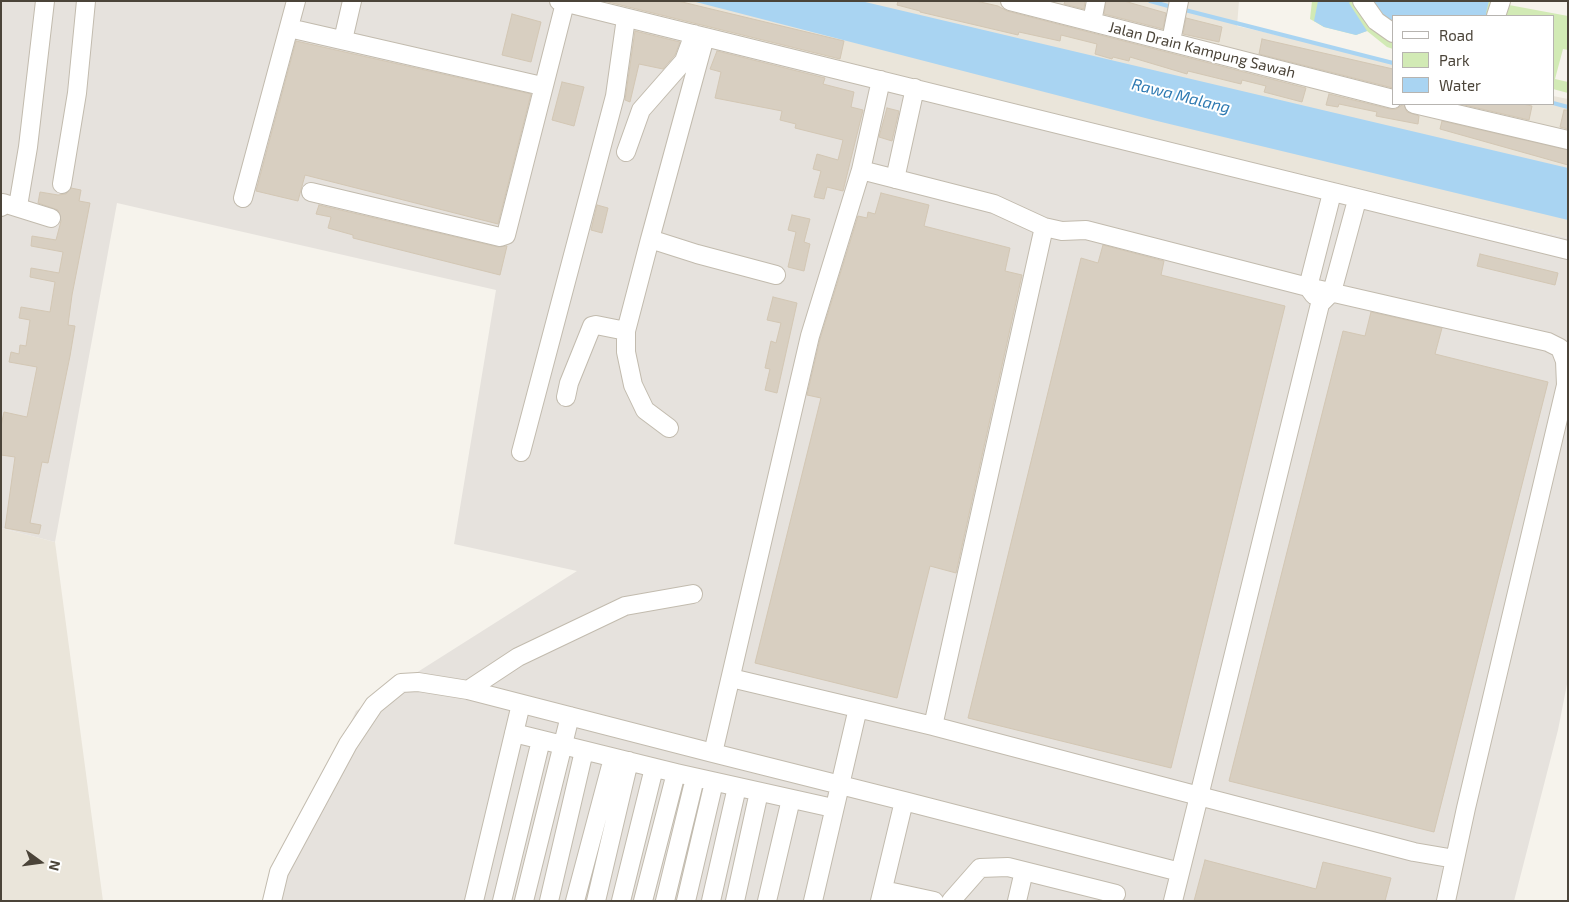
<!DOCTYPE html>
<html>
<head>
<meta charset="utf-8">
<style>
  body { margin:0 }
  #map { position:relative; width:1569px; height:902px; overflow:hidden; background:#f6f3ec; font-family:"Exo 2",sans-serif }
  canvas { display:block }
  .frame { position:absolute; inset:0; border:2px solid #4b4439; pointer-events:none }
  .legend { position:absolute; left:1392px; top:15px; width:162px; height:90px; box-sizing:border-box; background:#fff; border:1px solid #b7b4b0; margin:0; padding:6px 9px; list-style:none; font-size:15px; color:#4b4439 }
  .legend li { display:flex; align-items:center; gap:10px; height:25px }
  .legend b { width:25px; border:1px solid #b7b4b0 }
  .north { position:absolute; left:15px; top:837px; width:50px; height:50px; -webkit-text-stroke:4px #fff; paint-order:stroke; rotate:104deg; font-size:14px; font-weight:700; line-height:20px; text-align:center; color:#4b4439 }
  .north::after { content:''; display:block; margin:auto; width:18px; height:22px; background:#4b4439; clip-path:polygon(50% 0,100% 100%,50% 72%,0 100%) }
</style>
</head>
<body>
<div id="map">
<canvas width="1569" height="902"></canvas>
<div class="frame"></div>
<ul class="legend">
<li><b style="height:6px;background:#fff"></b>Road</li>
<li><b style="height:14px;background:#d2eab5"></b>Park</li>
<li><b style="height:14px;background:#a9d4f2"></b>Water</li>
</ul>
<div class="north">N</div>
</div>
<script>
const c = document.querySelector('canvas').getContext('2d');
c.lineJoin = 'round';
function fillPath(path, color) { c.fillStyle = color; c.fill(path, 'evenodd'); }
const poly = rows => new Path2D(rows.map(r => 'M' + r).join(''));
function strokePath(path, color, width, dash) { c.strokeStyle = color; c.lineWidth = width; c.lineCap = dash ? 'butt' : 'round'; c.setLineDash(dash || []); c.stroke(path); }
function label(font, color, halo, rows, align = 'center') {
  c.font = font + ' "Exo 2",sans-serif'; c.lineWidth = 4; c.setLineDash([]); c.textBaseline = 'middle'; c.strokeStyle = halo; c.fillStyle = color; for (const [text, x, y, turn = 0] of rows) {
    c.save(); c.translate(x, y); c.rotate((+turn || 0) * Math.PI / 180); c.textAlign = isNaN(turn) ? turn : align; if (halo) c.strokeText(text, 0, 0); c.fillText(text, 0, 0); c.restore();
  }
}
fillPath(poly([
  [575,1,1239,1,1237,26,1393,61,1393,104,1553,104,1553,96,1568,99,1568,238],
  [1,528,55,542,103,901,1,901]
]), '#eae5da');
fillPath(poly([
  [1,1,575,1,1568,238,1568,679,1558,730,1514,901,268,901,356,711,577,571,454,544,496,290,117,203,55,542,1,528]
]), '#e6e2dd');
fillPath(poly([
  [1312,1,1509,1,1509,5,1568,16,1568,50,1563,49,1555,79,1568,82,1568,93,1553,89,1553,16,1393,16,1393,49,1387,47,1367,31,1356,35,1324,27,1310,19]
]), '#d2eab5');
fillPath(poly([
  [692,1,861,1,1568,168,1568,220,1153,120],
  [1318,1,1351,1,1349,3,1367,31,1356,35,1324,27,1314,21],
  [1368,1,1489,1,1486,13,1489,16,1393,16,1393,24]
]), '#a9d4f2');
strokePath(poly([
  [1150,1,1172,7],
  [1181,9,1393,63],
  [1553,103,1568,107]
]), '#a9d4f2', 4);
const building = poly([
  [604,1,678,1,844,41,840,59,604,1],
  [898,1,976,1,998,6,1007,11,1306,88,1302,102,1264,92,1266,86,1242,80,1241,84,1188,71,1187,74,1130,57,1129,61,1113,57,1112,59,1095,54,1097,44,1061,35,1060,41,1019,32,1018,35,920,12,920,11,897,5,898,1],
  [1065,1,1085,1,1084,9,1064,4,1065,1],
  [1106,1,1124,1,1166,13,1163,29,1104,14,1106,1],
  [512,14,541,22,531,62,502,55,512,14],
  [1186,18,1222,27,1219,42,1183,34,1186,18],
  [635,31,680,42,675,55,663,69,639,64,630,102,625,100,635,31],
  [1262,39,1393,69,1393,88,1259,54,1262,39],
  [296,41,531,94,498,224,305,175,298,201,256,191,296,41],
  [717,51,825,78,823,84,854,92,851,107,863,110,843,191,827,187,824,199,814,197,821,171,813,169,817,154,838,160,843,140,795,128,796,124,780,120,782,111,715,98,721,72,710,69,717,51],
  [562,82,584,87,574,126,552,120,562,82],
  [1329,94,1390,109,1396,109,1404,104,1407,112,1419,116,1418,124,1376,116,1377,112,1339,104,1338,107,1326,105,1329,94],
  [1460,104,1523,104,1532,106,1529,120,1460,104],
  [887,108,899,111,892,141,879,137,887,108],
  [1564,110,1568,110,1568,129,1560,127,1564,110],
  [1442,121,1568,150,1568,165,1440,129,1442,121],
  [71,188,81,190,79,201,90,203,72,295,68,325,75,326,70,356,48,463,42,462,30,523,41,525,39,534,5,528,15,457,1,455,1,426,4,412,27,417,37,367,9,362,11,352,19,354,20,345,26,346,30,320,19,318,21,307,50,312,55,282,30,277,31,268,59,273,63,252,31,246,32,236,56,240,61,221,58,210,38,203,40,192,58,195,66,194,71,188],
  [881,193,929,205,924,226,1010,248,1005,271,1022,275,956,573,930,566,897,698,755,663,821,398,807,395,820,339,858,216,867,218,868,212,875,214,881,193],
  [319,205,498,247,507,246,500,275,353,238,353,235,328,228,331,217,316,214,319,205],
  [597,205,608,208,602,233,591,230,597,205],
  [792,215,810,219,804,242,810,244,804,271,788,267,796,232,788,230,792,215],
  [1103,245,1164,261,1161,275,1285,306,1171,768,968,718,1081,258,1098,263,1103,245],
  [1480,254,1558,273,1555,285,1477,266,1480,254],
  [773,297,797,303,777,393,765,390,770,369,765,368,771,341,776,343,781,323,767,320,773,297],
  [1371,312,1442,328,1435,354,1548,382,1434,832,1229,781,1343,331,1365,336,1371,312],
  [1205,860,1316,889,1323,862,1391,878,1385,901,1194,901,1205,860]
]);
fillPath(building, '#d8cfc1');
strokePath(building, '#d3c7b4', 1);
const minor = poly([
  [559,1,1568,250],
  [1010,1,1393,99],
  [1362,1,1376,21,1393,33],
  [1496,16,1501,1],
  [1092,22,1096,1],
  [289,28,542,86],
  [705,37,650,239,697,254,776,275],
  [343,40,352,1],
  [1171,41,1179,1],
  [881,80,861,170,810,336,713,753,904,801],
  [1414,104,1568,140],
  [626,152,641,110,684,61,694,34],
  [861,170,994,204,1044,227,1062,231,1086,230,1308,287,1548,342,1560,348,1565,361,1566,385,1466,808,1446,901],
  [895,179,915,88],
  [62,184,77,93,86,1],
  [311,192,500,237,506,235,565,3],
  [243,198,296,1],
  [1357,200,1332,292,1320,304,1199,796,1414,852,1455,859],
  [18,206,28,147,45,1],
  [1,207,3,203,51,218],
  [1044,227,933,726,1199,796,1173,901],
  [650,239,626,331,626,352,633,385,645,410,669,428],
  [1314,295,1308,287,1332,193],
  [566,397,569,383,592,326,596,325,626,331],
  [521,452,615,96,626,18],
  [693,594,625,606,518,657,468,690,713,753],
  [731,678,933,726],
  [514,733,676,773,833,808],
  [883,890,934,901],
  [272,901,279,872,348,744,374,705,401,683,418,682,468,690],
  [474,901,521,704],
  [502,901,541,740],
  [524,901,570,716],
  [549,901,584,751],
  [575,901,613,758],
  [596,901,629,761],
  [621,901,654,768],
  [643,901,676,773],
  [665,901,695,778],
  [686,901,714,782],
  [711,901,737,787],
  [735,901,759,792],
  [767,901,791,799],
  [813,901,858,708],
  [880,901,904,801,1180,872],
  [951,901,980,868,1008,867,1116,894],
  [1017,901,1024,871]
]);
strokePath(minor, '#c2bbae', 20);
strokePath(minor, '#fff', 18);
label('15px', '#4b4439', '#fff', [
  ["Jalan Drain Kampung Sawah",1202,50,14]
]);
label('italic 16px', '#2e7ab2', '#fff', [
  ["Rawa Malang",1181,96,14]
]);
</script>
</body>
</html>
